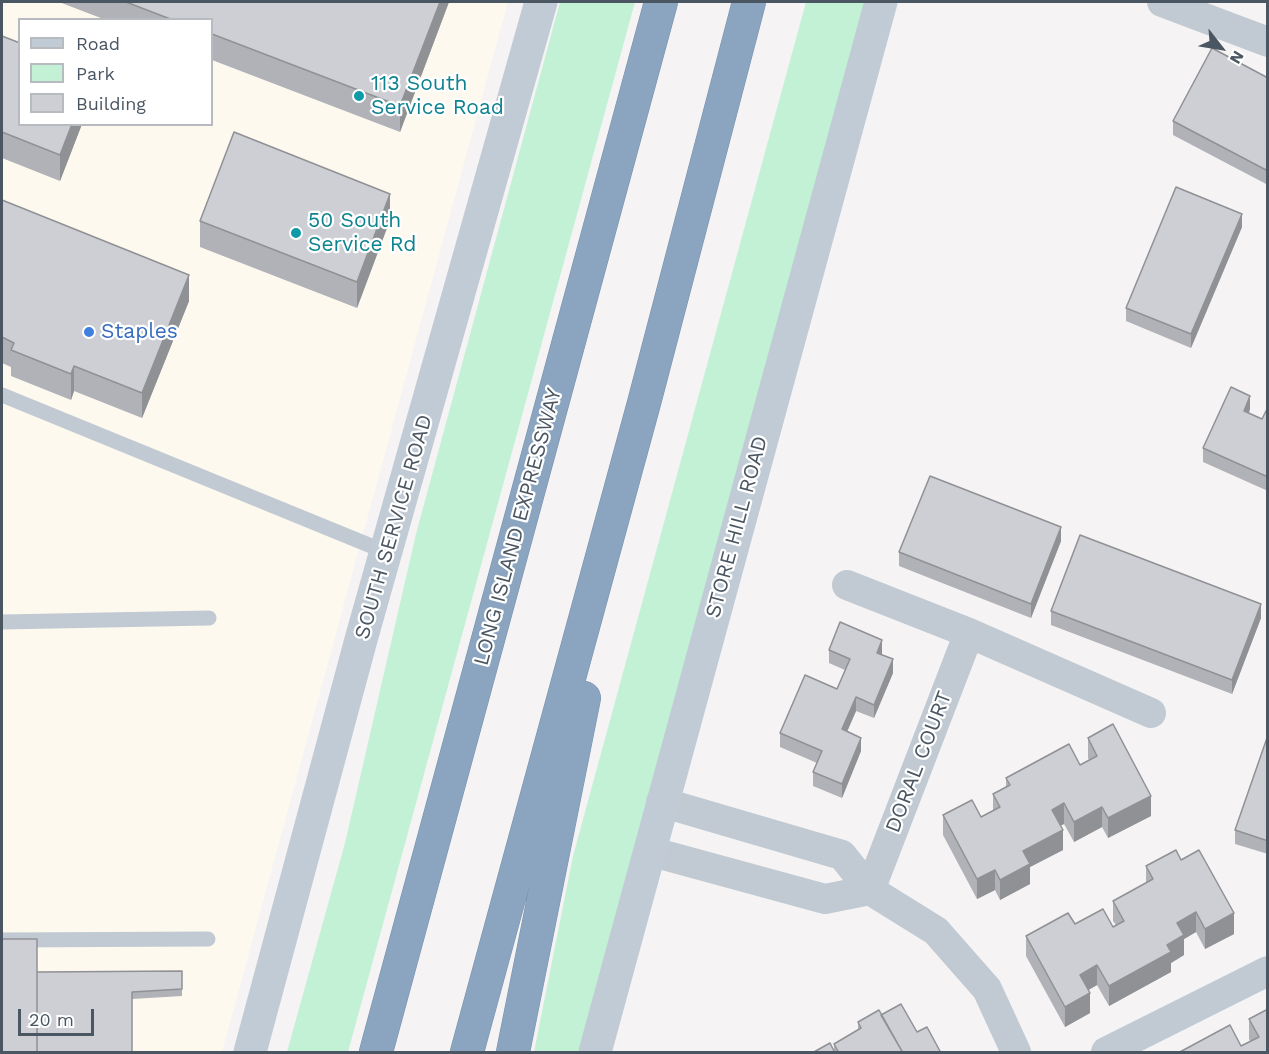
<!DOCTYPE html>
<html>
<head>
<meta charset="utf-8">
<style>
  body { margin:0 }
  #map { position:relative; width:1269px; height:1054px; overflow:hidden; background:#f5f3f3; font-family:"Work Sans",sans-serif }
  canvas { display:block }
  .frame { position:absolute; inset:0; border:3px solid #4a5661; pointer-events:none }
  .legend { position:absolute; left:18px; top:18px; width:195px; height:108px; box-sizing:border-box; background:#fff; border:2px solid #b7bbc0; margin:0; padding:8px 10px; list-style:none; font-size:18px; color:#4a5661 }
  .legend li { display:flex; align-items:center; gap:12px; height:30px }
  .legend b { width:30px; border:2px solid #b7bbc0 }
  .north { position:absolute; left:1191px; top:18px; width:60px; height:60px; -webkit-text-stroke:4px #fff; paint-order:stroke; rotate:121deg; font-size:16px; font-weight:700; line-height:24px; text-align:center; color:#4a5661 }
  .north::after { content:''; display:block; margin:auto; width:21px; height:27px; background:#4a5661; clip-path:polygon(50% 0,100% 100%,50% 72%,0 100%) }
  .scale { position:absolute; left:18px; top:1009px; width:76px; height:27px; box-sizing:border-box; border:3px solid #4a5661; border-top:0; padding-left:8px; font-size:18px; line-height:21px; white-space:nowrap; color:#4a5661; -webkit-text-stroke:4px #fff; paint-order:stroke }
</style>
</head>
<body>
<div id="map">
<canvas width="1269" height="1054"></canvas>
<div class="frame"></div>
<ul class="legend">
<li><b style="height:8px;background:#c1cbd6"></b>Road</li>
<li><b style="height:16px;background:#c3f1d5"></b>Park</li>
<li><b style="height:16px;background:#cdcfd5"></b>Building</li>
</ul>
<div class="north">N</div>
<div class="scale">20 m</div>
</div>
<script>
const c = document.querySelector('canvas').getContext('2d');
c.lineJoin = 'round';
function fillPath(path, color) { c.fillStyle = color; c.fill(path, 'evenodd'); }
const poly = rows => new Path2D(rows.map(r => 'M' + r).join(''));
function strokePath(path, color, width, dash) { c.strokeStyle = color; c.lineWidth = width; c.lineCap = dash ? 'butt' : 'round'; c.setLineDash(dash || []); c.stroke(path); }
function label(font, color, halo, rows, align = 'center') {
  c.font = font + ' "Work Sans",sans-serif'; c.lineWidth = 4.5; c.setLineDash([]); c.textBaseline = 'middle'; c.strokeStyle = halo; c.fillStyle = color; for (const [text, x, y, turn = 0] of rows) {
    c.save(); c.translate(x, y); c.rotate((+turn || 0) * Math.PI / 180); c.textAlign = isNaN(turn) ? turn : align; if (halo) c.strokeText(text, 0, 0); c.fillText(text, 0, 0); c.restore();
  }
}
fillPath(poly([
  [2,2,508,2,222,1052,2,1052],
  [20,20,212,20,212,124,20,124]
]), '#fdf9ef');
fillPath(poly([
  [560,2,635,2,348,1052,287,1052,345,843,416,534],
  [806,2,867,2,582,1052,534,1052,573,856]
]), '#c3f1d5');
const motorway = poly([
  [376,1052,661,2],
  [467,1052,644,403,749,2],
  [513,1052,584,698]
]);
strokePath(motorway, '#7690ad', 34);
strokePath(poly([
  [2,395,386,552],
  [2,622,209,618],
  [2,940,208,939]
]), '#c1cad2', 15);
strokePath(poly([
  [1162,2,1268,42],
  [847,585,969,633,1151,713],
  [661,802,842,855,870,890,936,931,987,989,1016,1052],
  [649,851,825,899,870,890],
  [870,890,969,633],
  [1106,1052,1268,971]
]), '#c1cad2', 30);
strokePath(poly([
  [250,1052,362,636,541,2],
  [595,1052,881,2]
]), '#c1cbd6', 33);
strokePath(motorway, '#8ba5c1', 33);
fillPath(poly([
  [59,2,449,2,400,132,212,60,212,20,106,20],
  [2,36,20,124,82,124,60,181,2,158],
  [1268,78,1268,185,1173,135,1173,121],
  [2,200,189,301,142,418,74,391,71,400,11,376,11,367,2,363],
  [390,220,357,308,200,247,200,221],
  [1242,227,1191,348,1126,321,1126,308],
  [1268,407,1268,491,1203,462,1203,448,1250,409,1249,413,1262,419],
  [1061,541,1031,618,899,566,899,552],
  [1051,611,1261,618,1232,694,1051,625],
  [829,650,882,654,881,655,893,673,874,718,856,711,847,732,861,751,842,798,813,786,813,772,817,763,780,747,780,733,837,689,845,670,829,663],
  [1268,735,1268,854,1235,844,1235,830],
  [1088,738,1151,816,1108,838,1102,827,1074,842,1064,824,1061,825,1063,850,1030,867,1030,884,1000,900,995,890,977,899,943,835,943,815,981,817,993,811,993,794,1006,787,1006,778,1080,765,1089,760,1088,758],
  [1181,860,1234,934,1205,949,1196,932,1184,939,1184,955,1171,963,1171,972,1109,1006,1097,985,1088,990,1090,1013,1065,1027,1026,956,1026,936,1075,924,1113,927,1116,925,1113,921,1113,901,1146,883,1146,866],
  [182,971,182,996,132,999,2,1053,37,972],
  [881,1015,917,1032,941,1053,812,1053,834,1050,834,1044,858,1030,858,1022],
  [1249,1019,1268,1053,1241,1046,1250,1041,1249,1039]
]), '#b0b2b7');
fillPath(poly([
  [440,2,449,2,400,132,400,106],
  [72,124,82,124,60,181,60,155],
  [390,194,390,220,357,308,357,282],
  [1242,214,1242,227,1191,348,1191,334],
  [189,275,189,301,142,418,142,393],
  [74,366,74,391,71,400,71,374],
  [1250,396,1250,409,1244,425,1244,411],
  [1061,527,1061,541,1031,618,1031,604],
  [1261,604,1261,618,1232,694,1232,680],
  [882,640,882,654,877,666,877,653],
  [893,659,893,673,874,718,874,705],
  [856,697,856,711,842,743,842,729],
  [861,738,861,751,842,798,842,784],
  [1151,796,1151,816,1108,838,1108,818],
  [1064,803,1064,824,1052,830,1052,810],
  [1102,807,1102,827,1074,842,1074,822],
  [1063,830,1063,850,1030,867,1030,884,1000,900,1000,880,1023,851],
  [995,870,995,890,977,899,977,879],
  [1196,912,1196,932,1184,939,1184,955,1171,963,1171,972,1109,1006,1109,986,1167,945,1177,923],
  [1234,913,1234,934,1205,949,1205,929],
  [1097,965,1097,985,1080,995,1080,975],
  [1090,993,1090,1013,1065,1027,1065,1007]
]), '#909195');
const building = poly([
  [126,2,440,2,400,106,212,34,212,20,173,20,126,2],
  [2,36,20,43,20,124,72,124,60,155,2,132,2,36],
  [1212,48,1268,78,1268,171,1173,121,1212,48],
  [234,132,390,194,357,282,200,221,234,132],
  [1176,187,1242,214,1191,334,1126,308,1176,187],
  [2,200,189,275,142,393,74,366,71,374,11,350,14,343,2,337,2,200],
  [1231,387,1250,396,1244,411,1262,419,1268,407,1268,477,1203,448,1231,387],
  [930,476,1061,527,1031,604,899,552,930,476],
  [1080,535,1261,604,1232,680,1051,611,1080,535],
  [840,622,882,640,877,653,893,659,874,705,856,697,842,729,861,738,842,784,813,772,822,751,780,733,805,675,837,689,850,659,829,650,840,622],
  [1113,724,1151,796,1108,818,1102,807,1074,822,1064,803,1052,810,1063,830,1023,851,1030,864,1000,880,995,870,977,879,943,815,972,800,981,817,1000,807,993,794,1010,785,1006,778,1069,744,1080,765,1097,756,1088,738,1113,724],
  [1268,735,1268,841,1235,830,1268,735],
  [1176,850,1181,860,1199,850,1234,913,1205,929,1196,912,1177,923,1184,935,1167,945,1171,952,1109,986,1097,965,1080,975,1090,993,1065,1007,1026,936,1068,913,1075,924,1103,909,1113,927,1124,921,1113,901,1153,879,1146,866,1176,850],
  [2,939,37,939,37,1053,2,1053,2,939],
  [182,971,182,989,132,992,132,1053,37,1053,37,972,182,971],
  [901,1004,917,1032,927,1027,941,1053,903,1053,881,1015,901,1004],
  [1268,1009,1268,1053,1178,1053,1230,1025,1241,1046,1259,1037,1249,1019,1268,1009],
  [879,1010,903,1053,839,1053,834,1044,861,1028,858,1022,879,1010],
  [830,1043,835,1053,812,1053,830,1043]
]);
fillPath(building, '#cdcfd5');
strokePath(building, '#909195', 1.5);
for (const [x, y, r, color] of [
  [359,96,6,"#0f9aa8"],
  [296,233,6,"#0f9aa8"],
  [89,332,6,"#3f7fe0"]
]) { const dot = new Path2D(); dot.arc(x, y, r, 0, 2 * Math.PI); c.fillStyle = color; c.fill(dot); strokePath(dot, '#fff', 2); }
label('21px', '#0d838f', '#fff', [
  ["113 South",371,84],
  ["Service Road",371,108],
  ["50 South",308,221],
  ["Service Rd",308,245]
], 'left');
label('21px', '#366cbe', '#fff', [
  ["Staples",101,332]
], 'left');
label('21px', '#4a5661', '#fff', [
  ["SOUTH SERVICE ROAD",394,527,-74],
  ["LONG ISLAND EXPRESSWAY",518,527,-75],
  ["STORE HILL ROAD",737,527,-75],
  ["DORAL COURT",919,762,-69]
]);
</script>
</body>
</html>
